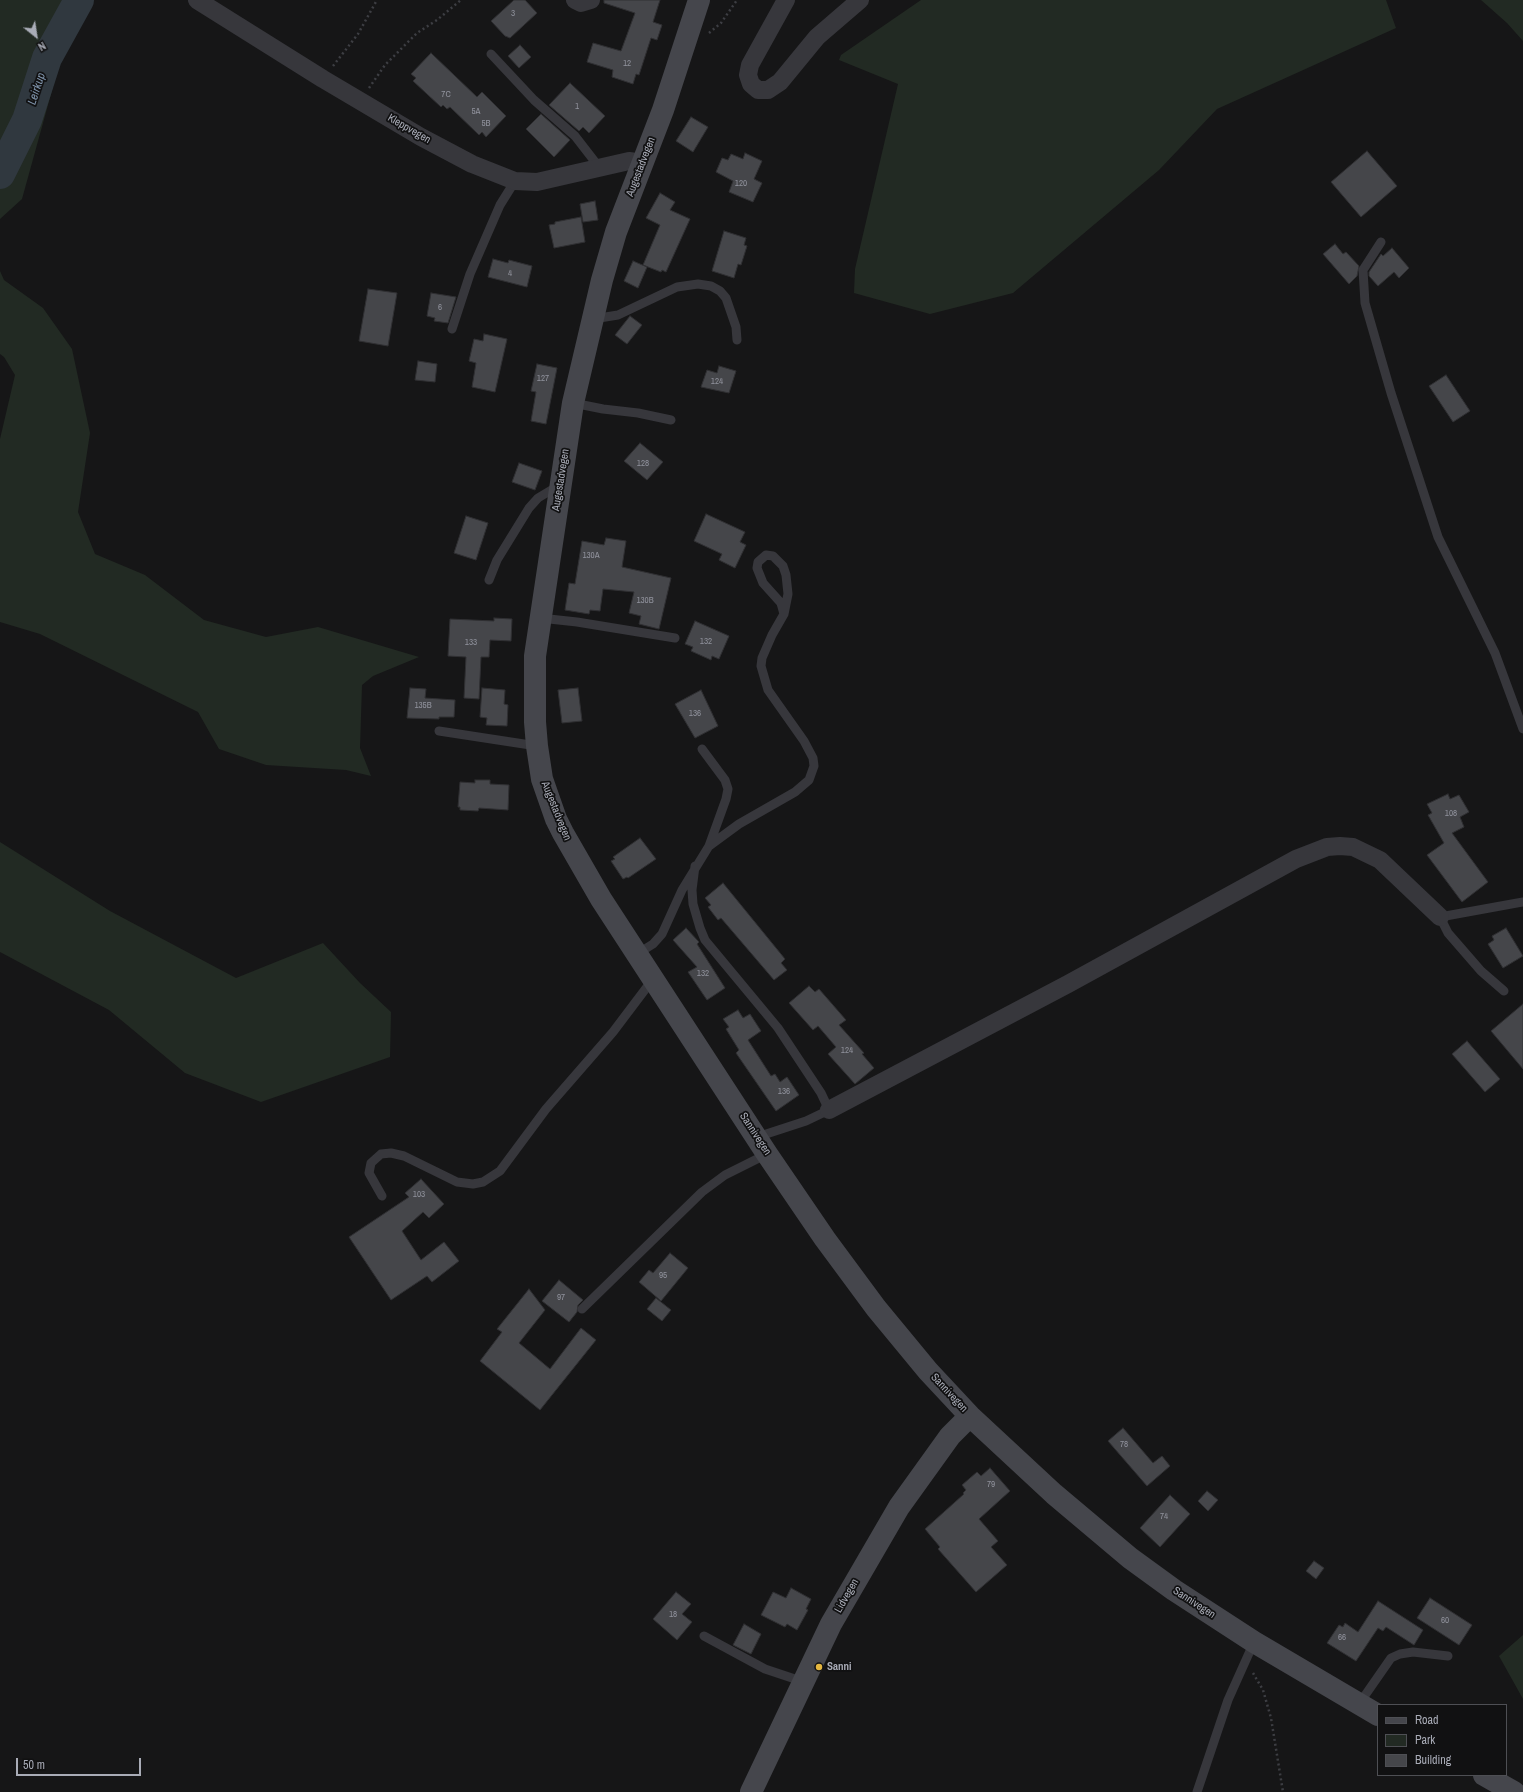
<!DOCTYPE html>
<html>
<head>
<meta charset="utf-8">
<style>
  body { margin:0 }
  #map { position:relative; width:1523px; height:1792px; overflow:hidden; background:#161617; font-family:"Archivo Narrow",sans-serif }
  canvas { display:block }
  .legend { position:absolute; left:1377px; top:1704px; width:130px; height:72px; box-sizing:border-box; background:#111112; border:1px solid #4e4f54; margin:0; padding:5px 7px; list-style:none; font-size:12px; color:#a9acb7 }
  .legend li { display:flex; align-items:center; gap:8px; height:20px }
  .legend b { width:20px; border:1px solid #4e4f54 }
  .north { position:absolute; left:16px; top:16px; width:40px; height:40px; -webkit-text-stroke:3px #111112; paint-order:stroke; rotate:150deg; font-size:11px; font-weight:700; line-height:16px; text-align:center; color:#a9acb7 }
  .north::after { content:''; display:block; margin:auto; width:14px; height:18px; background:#a9acb7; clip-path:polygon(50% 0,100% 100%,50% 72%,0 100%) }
  .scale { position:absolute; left:16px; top:1758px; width:125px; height:18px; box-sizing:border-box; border:2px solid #a9acb7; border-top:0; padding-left:5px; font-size:12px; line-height:14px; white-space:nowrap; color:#a9acb7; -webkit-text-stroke:3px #111112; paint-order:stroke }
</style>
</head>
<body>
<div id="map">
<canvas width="1523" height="1792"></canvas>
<ul class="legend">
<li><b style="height:5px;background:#45464c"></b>Road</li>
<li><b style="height:11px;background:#222a23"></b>Park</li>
<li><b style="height:11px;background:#45464a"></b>Building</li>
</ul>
<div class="north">N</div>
<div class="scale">50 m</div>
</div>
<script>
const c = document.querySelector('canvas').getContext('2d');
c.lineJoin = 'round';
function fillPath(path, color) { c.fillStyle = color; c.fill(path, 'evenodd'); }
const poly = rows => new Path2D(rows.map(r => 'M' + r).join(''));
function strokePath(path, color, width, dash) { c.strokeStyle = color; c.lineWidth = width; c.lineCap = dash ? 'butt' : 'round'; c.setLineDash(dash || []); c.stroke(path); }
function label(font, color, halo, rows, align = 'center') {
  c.font = font + ' "Archivo Narrow",sans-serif'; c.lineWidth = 3.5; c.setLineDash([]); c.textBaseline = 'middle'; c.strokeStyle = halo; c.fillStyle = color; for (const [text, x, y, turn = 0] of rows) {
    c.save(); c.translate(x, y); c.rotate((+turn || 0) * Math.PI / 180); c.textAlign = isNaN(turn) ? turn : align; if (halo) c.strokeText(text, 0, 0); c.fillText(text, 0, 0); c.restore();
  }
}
fillPath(poly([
  [0,0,77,0,22,199,0,219],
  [921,0,1386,0,1396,28,1217,109,1159,170,1013,293,930,314,854,293,855,269,898,84,839,60,841,55],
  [1481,0,1523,0,1523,41,1507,23],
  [0,271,4,280,43,308,72,349,90,433,78,512,95,554,145,575,204,620,266,637,318,627,419,657,373,676,362,685,360,748,371,776,346,770,266,765,219,749,198,712,40,634,0,622,0,439,15,375,4,357,0,354],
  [0,842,110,911,236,978,323,943,360,983,391,1012,390,1057,261,1102,185,1073,109,1010,0,952],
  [1523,1635,1523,1699,1499,1656]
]), '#222a23');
strokePath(poly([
  [74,0,77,5]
]), '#30383f', 5);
strokePath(poly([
  [0,174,27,120,47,58,79,0]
]), '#30383f', 30);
const building = poly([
  [514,0,525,0,537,13,510,38,505,36,491,21,514,0],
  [604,0,660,0,653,22,662,25,657,40,651,38,639,75,636,74,633,84,612,77,613,70,587,62,593,43,621,51,635,13,604,3,604,0],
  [520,45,531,57,519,68,508,56,520,45],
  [431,53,477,97,482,92,506,116,486,137,482,132,479,135,450,107,447,109,443,105,441,107,413,81,416,78,411,74,431,53],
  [570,83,605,116,589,133,583,127,579,131,549,105,570,83],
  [541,114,570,140,554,157,526,129,541,114],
  [691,117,708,127,693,152,676,141,691,117],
  [1367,151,1397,186,1361,217,1331,182,1367,151],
  [745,153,762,161,754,179,762,183,753,202,729,192,733,181,716,172,722,158,728,160,731,154,743,159,745,153],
  [660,193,675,202,670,210,690,219,666,272,662,270,661,272,643,265,660,225,646,218,660,193],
  [595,201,598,220,583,222,580,204,595,201],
  [581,217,585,242,554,248,549,225,555,224,555,222,581,217],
  [724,231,746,238,744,245,747,246,741,265,738,264,734,278,712,271,724,231],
  [1335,244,1343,254,1346,252,1359,266,1357,276,1349,284,1323,254,1335,244],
  [1392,248,1409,268,1399,278,1394,272,1378,286,1369,276,1369,272,1381,254,1383,256,1392,248],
  [493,259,508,263,509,260,532,266,527,287,488,277,493,259],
  [633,261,647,267,638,288,624,281,633,261],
  [368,289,397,293,388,346,359,341,368,289],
  [431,293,456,297,448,323,434,321,435,318,427,316,431,293],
  [630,316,642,325,627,344,615,335,630,316],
  [484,334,507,339,495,392,472,387,476,363,469,361,474,339,483,341,484,334],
  [418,361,437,364,435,382,415,380,418,361],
  [537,364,557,368,546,424,531,421,536,392,531,391,537,364],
  [719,366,736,371,729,393,701,387,707,370,717,373,719,366],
  [1446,375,1470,411,1453,422,1429,386,1446,375],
  [640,443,663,462,647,480,624,461,640,443],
  [519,463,542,471,535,490,512,482,519,463],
  [706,514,745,532,740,542,746,545,735,568,719,560,722,554,694,541,706,514],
  [466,516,488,523,476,560,454,553,466,516],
  [606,538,626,541,622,567,671,578,659,629,639,624,641,616,629,613,634,592,603,589,600,611,590,610,589,614,565,610,569,583,575,584,582,541,604,545,606,538],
  [494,618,512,619,511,641,490,640,489,657,481,657,479,699,464,698,466,657,448,656,450,619,494,621,494,618],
  [695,621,729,636,719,659,712,656,711,660,691,651,693,647,685,644,695,621],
  [410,688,426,689,425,698,455,700,454,717,439,717,439,719,407,718,410,688],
  [482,688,505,690,504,704,508,705,507,726,486,725,487,718,480,717,482,688],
  [578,688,582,721,562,723,558,690,578,688],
  [701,690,718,726,695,738,675,704,701,690],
  [475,780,490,780,490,784,509,785,508,810,479,808,478,811,460,810,460,807,458,807,460,782,475,783,475,780],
  [1448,794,1450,799,1459,795,1469,812,1460,817,1464,827,1452,833,1488,882,1462,902,1427,855,1444,843,1428,815,1432,813,1427,804,1448,794],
  [640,838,656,859,628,878,627,877,623,879,611,861,615,859,613,857,640,838],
  [723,883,785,959,781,963,787,970,774,980,721,918,718,920,708,907,711,905,705,898,723,883],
  [686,928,699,942,697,944,725,988,707,1000,688,972,697,967,673,940,686,928],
  [1506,928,1523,956,1503,968,1488,944,1494,940,1492,936,1506,928],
  [809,986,815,992,819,989,846,1020,839,1025,864,1053,862,1054,874,1068,855,1084,828,1054,836,1047,818,1026,813,1030,789,1003,809,986],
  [1523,1004,1523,1069,1491,1031,1523,1004],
  [738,1010,743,1018,750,1014,761,1031,748,1040,771,1076,775,1074,780,1082,787,1077,799,1095,776,1111,736,1053,739,1050,726,1029,729,1027,723,1019,738,1010],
  [1467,1041,1500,1079,1485,1092,1452,1054,1467,1041],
  [421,1179,444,1204,429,1218,423,1212,402,1231,421,1260,444,1242,459,1261,432,1282,427,1276,391,1300,349,1237,409,1197,405,1193,421,1179],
  [670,1253,688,1268,661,1301,639,1282,649,1270,653,1273,670,1253],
  [559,1280,583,1300,578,1305,577,1312,569,1322,542,1301,559,1280],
  [529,1289,545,1310,519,1343,550,1369,581,1328,596,1340,540,1410,480,1361,502,1332,497,1329,529,1289],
  [656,1298,671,1310,662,1321,647,1309,656,1298],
  [1123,1428,1153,1463,1162,1456,1170,1466,1147,1486,1108,1441,1123,1428],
  [990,1468,1010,1491,979,1519,998,1541,991,1547,1007,1565,976,1592,938,1549,940,1547,925,1529,964,1494,963,1493,966,1490,962,1485,977,1472,981,1476,990,1468],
  [1207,1491,1218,1500,1208,1511,1198,1501,1207,1491],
  [1170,1495,1190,1514,1160,1547,1140,1528,1170,1495],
  [1314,1561,1324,1568,1316,1579,1306,1571,1314,1561],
  [791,1588,811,1599,806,1609,808,1610,797,1630,787,1624,785,1627,761,1615,773,1592,786,1598,791,1588],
  [676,1592,691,1604,682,1614,692,1622,677,1640,653,1619,676,1592],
  [1430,1598,1472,1625,1459,1645,1417,1618,1430,1598],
  [1378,1601,1423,1630,1414,1645,1386,1627,1383,1631,1378,1628,1356,1661,1327,1643,1339,1625,1343,1627,1345,1623,1358,1632,1378,1601],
  [744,1624,761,1634,751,1654,733,1645,744,1624]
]);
fillPath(building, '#45464a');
strokePath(building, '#303033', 1);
strokePath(poly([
  [709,33,721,23,737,0],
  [333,66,358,34,377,0],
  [369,88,385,65,417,33,437,20,461,0],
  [1253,1673,1263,1690,1271,1718,1283,1792]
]), '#3d3e43', 2.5, [2, 3]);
strokePath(poly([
  [491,54,534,100,575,136,599,167],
  [1381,242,1363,270,1365,303,1391,393,1438,537,1495,653,1523,729],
  [593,319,618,315,677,287,698,284,711,286,720,291,726,298,736,327,737,340],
  [452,329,470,274,500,205,515,181],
  [573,403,603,409,638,413,671,420],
  [489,580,497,560,529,508,538,498,558,486],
  [540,618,577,622,675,638],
  [439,731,537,746],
  [709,846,739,824,795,792,809,780,814,766,813,758,804,741,768,690,761,666,762,658,772,635,784,614,788,594,786,575,783,566,773,556,766,555,758,562,757,568,763,583,781,603,784,614],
  [695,866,692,890,693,904,700,928,705,940,778,1028,821,1093,829,1110,806,1121,757,1137],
  [637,954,653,944,662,934,682,890,709,846,726,799,728,789,725,780,702,749],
  [1504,991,1481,971,1448,933,1440,917,1523,902],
  [382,1196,369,1173,371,1163,381,1154,391,1153,404,1156,457,1182,473,1184,483,1182,500,1171,546,1109,613,1032,653,979],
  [582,1309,702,1192,725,1175,767,1154],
  [704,1636,765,1669,804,1682],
  [1359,1704,1391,1658,1400,1654,1413,1652,1448,1656],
  [1197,1792,1228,1700,1254,1642]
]), '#37373c', 9);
strokePath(poly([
  [197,0,323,79,421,137,472,164,515,181,537,182,629,161,643,163],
  [575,0,581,3,591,0],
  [786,0,750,65,748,75,751,84,758,90,768,90,780,82,817,37,860,0],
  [829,1110,1068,984,1296,859,1327,847,1340,846,1353,847,1380,860,1440,917]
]), '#37373c', 18);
strokePath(poly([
  [699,0,663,110,616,232,602,280,573,403,535,656,535,722,537,746,542,779,556,819,563,833,601,899,767,1154,825,1239,876,1308,928,1371,970,1416,1054,1494,1130,1558,1174,1590,1254,1642,1378,1715],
  [1484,1775,1514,1792],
  [751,1792,831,1624,899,1507,950,1436,970,1416]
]), '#45464c', 22);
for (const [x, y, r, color] of [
  [819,1667,4,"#e5b740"]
]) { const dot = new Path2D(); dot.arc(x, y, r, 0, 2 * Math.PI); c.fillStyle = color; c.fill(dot); strokePath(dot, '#111112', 1.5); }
label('9px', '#90929c', null, [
  ["3",513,14],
  ["12",627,64],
  ["7C",446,95],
  ["1",577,107],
  ["5A",476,112],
  ["5B",486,124],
  ["120",741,184],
  ["4",510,274],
  ["6",440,308],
  ["127",543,379],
  ["124",717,382],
  ["128",643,464],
  ["130A",591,556],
  ["130B",645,601],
  ["132",706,642],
  ["133",471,643],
  ["135B",423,706],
  ["136",695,714],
  ["108",1451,814],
  ["132",703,974],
  ["124",847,1051],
  ["136",784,1092],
  ["103",419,1195],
  ["95",663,1276],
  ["97",561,1298],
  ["78",1124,1445],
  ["79",991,1485],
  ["74",1164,1517],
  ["18",673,1615],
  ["60",1445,1621],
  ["66",1342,1638]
]);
label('11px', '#a9acb7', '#111112', [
  ["Kleppvegen",409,129,30],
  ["Augestadvegen",641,167,-69],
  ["Augestadvegen",561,480,-81],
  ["Augestadvegen",556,811,68],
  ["Sannivegen",755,1134,57],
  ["Sannivegen",949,1393,47],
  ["Lidvegen",847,1596,-60],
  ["Sannivegen",1194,1603,33]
]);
label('bold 11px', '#a9acb7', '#111112', [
  ["Sanni",827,1667]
], 'left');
label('italic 12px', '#8297af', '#111112', [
  ["Leirkup",37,89,-72]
]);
</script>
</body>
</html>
